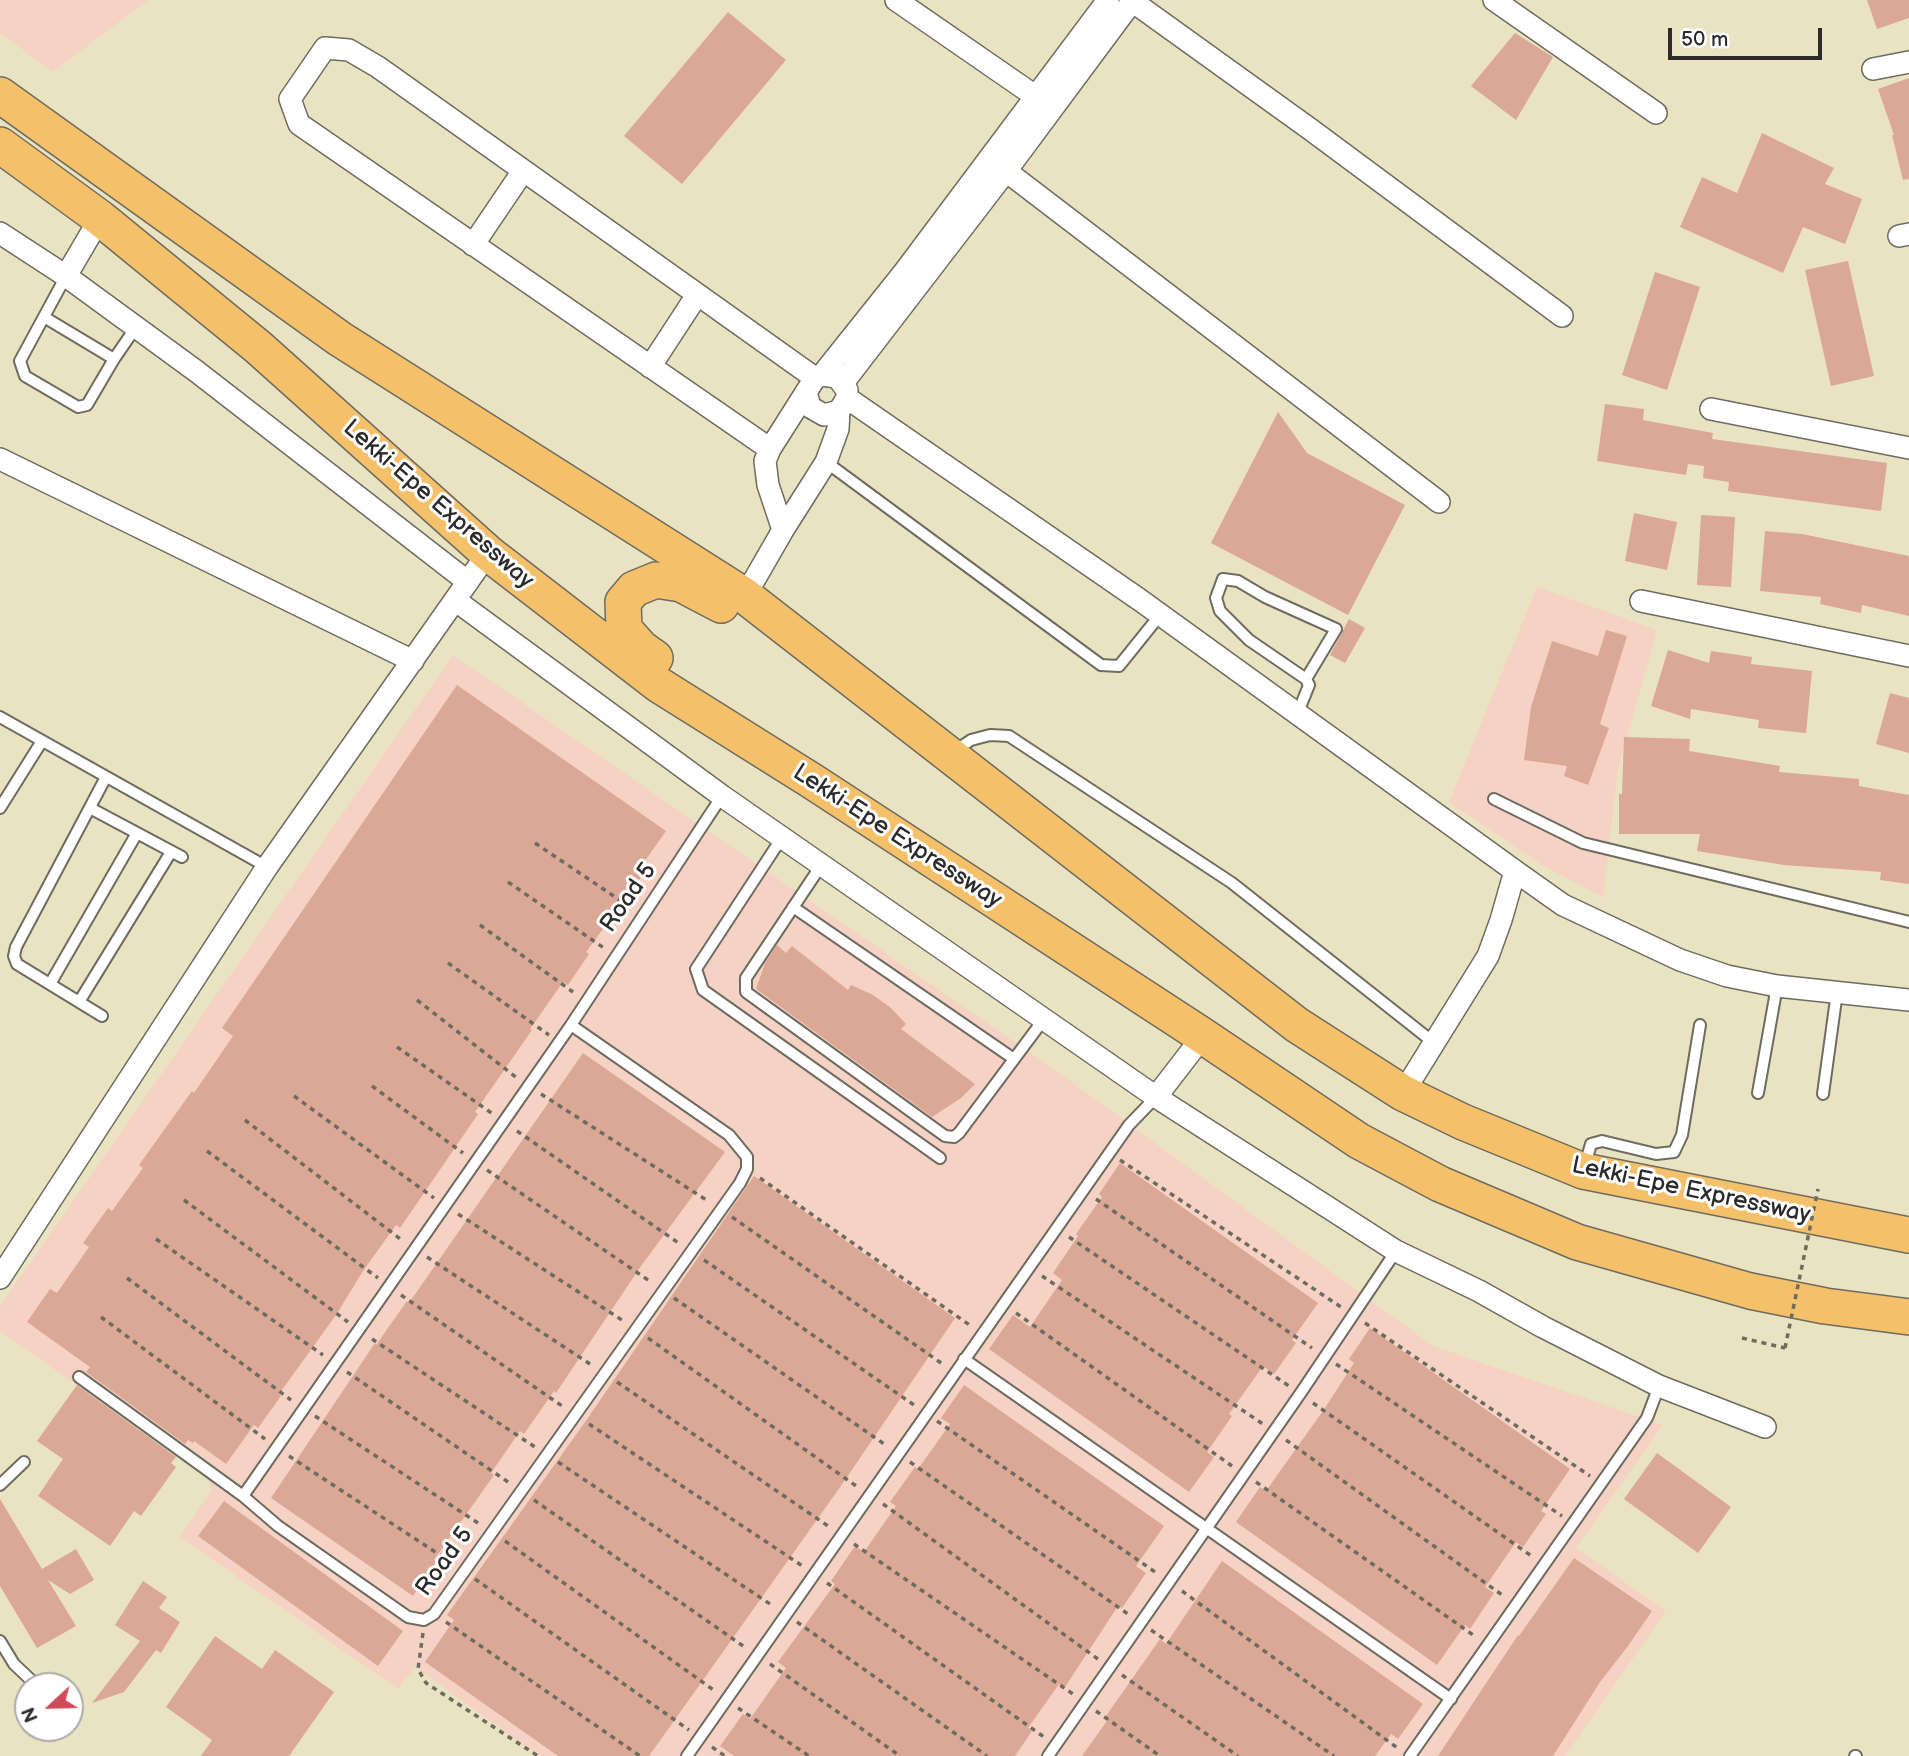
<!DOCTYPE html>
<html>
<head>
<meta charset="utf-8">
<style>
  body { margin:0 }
  #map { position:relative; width:1909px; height:1756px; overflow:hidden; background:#e9e3c2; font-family:"Balsamiq Sans",sans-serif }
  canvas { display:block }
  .north { position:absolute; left:14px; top:1672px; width:70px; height:70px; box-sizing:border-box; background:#fff; border:2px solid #aaa; border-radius:50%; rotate:248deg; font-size:19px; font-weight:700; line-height:28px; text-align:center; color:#2b2b2b }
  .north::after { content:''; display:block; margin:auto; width:24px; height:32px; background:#d1495b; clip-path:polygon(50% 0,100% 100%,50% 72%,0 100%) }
  .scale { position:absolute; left:1668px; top:28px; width:154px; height:32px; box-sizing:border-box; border:4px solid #2b2b2b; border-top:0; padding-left:9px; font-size:21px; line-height:24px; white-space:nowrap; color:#2b2b2b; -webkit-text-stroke:5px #fff; paint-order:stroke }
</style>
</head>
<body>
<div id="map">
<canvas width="1909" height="1756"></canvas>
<div class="north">N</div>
<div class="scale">50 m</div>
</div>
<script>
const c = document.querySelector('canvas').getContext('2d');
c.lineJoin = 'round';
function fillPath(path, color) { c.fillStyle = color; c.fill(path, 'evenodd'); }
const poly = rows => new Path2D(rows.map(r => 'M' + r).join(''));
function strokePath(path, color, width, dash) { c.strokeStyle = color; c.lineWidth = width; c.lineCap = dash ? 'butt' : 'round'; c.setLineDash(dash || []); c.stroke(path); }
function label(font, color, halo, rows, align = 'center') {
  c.font = font + ' "Balsamiq Sans",sans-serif'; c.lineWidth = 6; c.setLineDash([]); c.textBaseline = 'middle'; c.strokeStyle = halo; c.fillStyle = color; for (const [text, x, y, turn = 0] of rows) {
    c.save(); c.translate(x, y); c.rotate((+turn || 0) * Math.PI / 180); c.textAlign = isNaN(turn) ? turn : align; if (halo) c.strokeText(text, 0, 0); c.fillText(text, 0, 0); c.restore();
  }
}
fillPath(poly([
  [0,0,148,0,53,72,0,33],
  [1537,587,1657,630,1618,769,1603,897,1543,866,1449,802],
  [453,655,1048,1065,1433,1346,1663,1425,1576,1548,1666,1611,1565,1756,539,1756,415,1667,398,1689,180,1537,212,1490,207,1477,0,1331,0,1306]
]), '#f6d2c5');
fillPath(poly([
  [1867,0,1909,0,1909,18,1877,29],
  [728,12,786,60,682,184,624,136],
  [1515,33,1553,57,1516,120,1471,86],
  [1909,78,1909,179,1903,180,1892,135,1894,135,1878,89],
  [1762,133,1834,168,1825,184,1862,199,1845,244,1803,227,1783,273,1680,227,1702,177,1737,193],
  [1848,261,1874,376,1831,386,1805,270],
  [1655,272,1700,287,1667,390,1622,375],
  [1605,404,1644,409,1643,420,1713,433,1712,439,1887,463,1881,511,1728,491,1729,482,1703,478,1704,466,1688,464,1686,475,1597,461],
  [1278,412,1307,453,1405,505,1348,615,1211,543],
  [1634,513,1677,522,1667,570,1625,561],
  [1701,515,1735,517,1731,587,1697,585],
  [1765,531,1802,534,1909,556,1909,616,1862,605,1861,613,1820,604,1821,597,1760,591],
  [1349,619,1365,628,1345,663,1330,655],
  [1606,630,1627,636,1600,724,1609,728,1588,785,1564,776,1567,766,1524,760,1531,707,1552,641,1598,656],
  [1668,650,1709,663,1711,651,1752,657,1751,664,1812,671,1806,733,1758,728,1759,720,1691,709,1690,719,1651,706],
  [457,685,666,831,642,865,647,869,586,952,589,954,568,985,563,982,530,1029,532,1030,475,1112,478,1114,424,1193,400,1228,396,1225,363,1271,336,1315,279,1394,281,1396,258,1428,254,1425,226,1464,194,1441,193,1443,188,1440,185,1444,86,1372,90,1367,27,1322,50,1289,57,1293,89,1247,83,1243,108,1208,112,1211,143,1168,139,1165,192,1091,194,1093,233,1036,222,1028],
  [1890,693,1909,698,1909,753,1876,744],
  [1624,737,1690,739,1689,751,1780,766,1779,772,1859,779,1859,786,1909,795,1909,884,1880,880,1881,872,1784,865,1697,851,1700,834,1619,834,1619,794,1622,794],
  [777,945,786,953,792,946,848,990,851,985,873,995,891,1008,906,1024,901,1029,975,1084,961,1098,932,1117,756,989,765,963],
  [583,1053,725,1152,641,1266,556,1393,554,1391,524,1434,520,1431,491,1473,494,1475,434,1560,436,1562,413,1596,271,1498,375,1343,376,1345,407,1301,409,1303],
  [1120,1163,1318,1303,1292,1340,1296,1343,1274,1374,1263,1366,1229,1414,1232,1416,1207,1452,1214,1457,1189,1492,989,1349,1013,1315,1030,1327,1062,1280,1053,1273,1078,1236,1076,1234,1102,1197,1099,1194],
  [754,1176,955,1318,843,1483,649,1756,558,1756,425,1662,454,1620,447,1615,583,1425],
  [1370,1328,1570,1469,1541,1511,1546,1514,1523,1547,1516,1542,1485,1587,1494,1593,1470,1629,1465,1625,1437,1665,1236,1522,1260,1487,1266,1491,1325,1408,1354,1363,1349,1359],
  [77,1385,176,1457,171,1463,176,1467,141,1516,134,1511,110,1546,38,1496,63,1459,37,1441],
  [964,1385,1164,1526,1136,1566,1146,1573,1122,1608,1118,1606,1065,1687,1059,1684,1028,1728,1032,1731,1015,1756,734,1756,720,1746,743,1714,750,1719,786,1668,778,1662,835,1584,831,1581,855,1546,864,1552,896,1506,890,1502,915,1467,918,1469,950,1424,941,1418],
  [1657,1453,1731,1507,1698,1553,1624,1499],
  [0,1499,42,1569,76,1549,94,1580,70,1594,48,1580,76,1626,37,1648,0,1586],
  [224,1501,403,1631,378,1666,198,1536],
  [1574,1558,1652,1611,1628,1646,1600,1682,1553,1756,1438,1756,1518,1635,1519,1636],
  [1222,1561,1423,1704,1398,1739,1391,1734,1375,1756,1082,1756,1109,1718,1106,1716,1160,1639,1166,1644],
  [143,1581,167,1597,159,1608,180,1622,161,1653,156,1650,124,1692,92,1703,140,1641,115,1625],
  [215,1636,262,1669,275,1650,334,1692,289,1756,201,1756,212,1740,166,1707]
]), '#daa895');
const service = poly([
  [66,276,20,361,25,376,78,407,87,405,114,359,136,327],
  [44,317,114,359],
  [826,462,1101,665,1119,666,1160,615],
  [1297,715,1309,685,1306,679,1249,640,1220,611,1216,598,1223,579,1238,581,1265,597,1336,629,1306,679],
  [0,717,267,867],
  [955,751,971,740,990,735,1009,736,1232,883,1433,1042],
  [1494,799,1583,843,1909,922],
  [0,808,42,741],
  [90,808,182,857],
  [783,836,696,969,703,990,940,1158],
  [822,864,746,978,746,992,945,1136,954,1137,959,1133,1044,1019],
  [793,907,1014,1059],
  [50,984,137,833],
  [79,1002,171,852],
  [102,1016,17,964,14,956,16,947,106,777],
  [1758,1093,1777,986],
  [1823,1094,1837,992],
  [1585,1165,1591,1144,1602,1141,1656,1154,1674,1152,1682,1135,1700,1025],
  [964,1359,1451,1699],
  [79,1377,243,1496,278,1526,408,1617,424,1620,434,1614,740,1183,747,1169,747,1157,729,1135,571,1025],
  [0,1485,24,1462],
  [243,1496,571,1025,722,796],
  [0,1641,14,1664,33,1682,63,1686],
  [687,1756,1129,1125,1156,1097],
  [1048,1756,1300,1394,1396,1251],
  [1410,1756,1647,1418,1659,1386],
  [1855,1756,1856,1756]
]);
const minor = poly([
  [896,0,1035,96],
  [1494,0,1656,113],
  [1132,1,1310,129,1562,316],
  [1873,69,1909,62],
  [1006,171,1439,502],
  [0,233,66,276,196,371,468,582],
  [1899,236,1909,234],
  [473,245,523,171],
  [66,276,100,218],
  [650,367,697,295],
  [822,375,905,271,1108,0],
  [843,383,1006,171,1133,0],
  [847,398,1140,600,1515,871,1501,920,1488,956,1403,1093],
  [1711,409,1909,448],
  [770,449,299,124,290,99,325,48,349,50,378,67,815,378],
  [0,459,413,661],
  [783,530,768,485,765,461,770,449,815,378,822,375,837,377,847,390,847,398,839,411,824,415,810,407,806,392],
  [745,596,783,530,826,462,838,429,839,411],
  [455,600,722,796,1156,1097,1396,1251,1479,1291,1543,1327,1659,1386,1765,1427],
  [1641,601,1909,656],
  [1515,871,1563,905,1680,960,1727,976,1777,986,1909,1000],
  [1156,1097,1203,1036],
  [0,1278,267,867,488,553]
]);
const trunk = poly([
  [0,95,340,339,745,596,1297,1025,1403,1093,1463,1122,1583,1171,1909,1235],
  [0,145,100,218,258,347,488,553,659,685,812,781,1203,1036,1359,1141,1440,1184,1577,1242,1750,1291,1825,1306,1909,1317],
  [655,658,641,648,624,629,623,602,634,589,656,580,681,584,721,605]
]);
strokePath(service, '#6e6b60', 14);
strokePath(minor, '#6e6b60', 24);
strokePath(trunk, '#6e6b60', 38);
strokePath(poly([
  [535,843,630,907],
  [508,882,604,948],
  [480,925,573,992],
  [448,963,549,1035],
  [417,1000,517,1078],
  [397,1047,493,1114],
  [372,1086,463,1153],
  [541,1094,708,1201],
  [294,1096,434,1198],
  [245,1120,403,1241],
  [517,1131,680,1244],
  [207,1151,378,1278],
  [1120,1160,1341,1307],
  [487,1170,651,1282],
  [760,1178,971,1326],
  [1096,1199,1312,1348],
  [184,1200,348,1322],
  [458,1214,625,1322],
  [732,1217,944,1365],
  [1069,1237,1289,1386],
  [156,1239,323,1355],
  [427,1257,593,1366],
  [704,1260,914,1405],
  [1042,1276,1263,1424],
  [127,1278,291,1400],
  [401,1295,565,1408],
  [674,1298,887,1446],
  [1016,1313,1232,1466],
  [101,1317,265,1439],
  [1365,1323,1590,1476],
  [648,1338,859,1488],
  [1742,1338,1785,1348],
  [372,1339,535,1447],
  [1336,1364,1562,1516],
  [347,1372,511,1484],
  [617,1382,831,1528],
  [1313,1403,1533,1557],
  [315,1416,481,1525],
  [937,1421,1158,1574],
  [589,1424,804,1567],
  [1286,1440,1505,1597],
  [289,1456,452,1563],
  [558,1462,773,1606],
  [910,1462,1128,1614],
  [1256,1482,1476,1637],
  [534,1500,746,1648],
  [883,1504,1098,1659],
  [505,1541,715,1691],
  [854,1544,1073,1694],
  [475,1579,689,1730],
  [827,1583,1044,1737],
  [1182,1591,1399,1749],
  [446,1622,640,1756],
  [797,1622,987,1756],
  [1151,1630,1334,1756],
  [423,1633,418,1669,426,1683,538,1756],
  [770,1664,900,1756],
  [1122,1675,1238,1756],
  [738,1708,809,1756],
  [1096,1711,1160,1756],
  [712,1747,725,1756]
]), '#6e6b60', 3.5, [5, 5]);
strokePath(service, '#fff', 10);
strokePath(minor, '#fff', 21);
strokePath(trunk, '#f4c16a', 35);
strokePath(poly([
  [1785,1348,1818,1189]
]), '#6e6b60', 3.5, [5, 5]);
label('24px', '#2b2b2b', '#fff', [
  ["Lekki-Epe Expressway",438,505,41],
  ["Lekki-Epe Expressway",897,837,33],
  ["Road 5",629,898,-55],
  ["Lekki-Epe Expressway",1691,1191,12],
  ["Road 5",445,1562,-54]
]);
</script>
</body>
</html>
